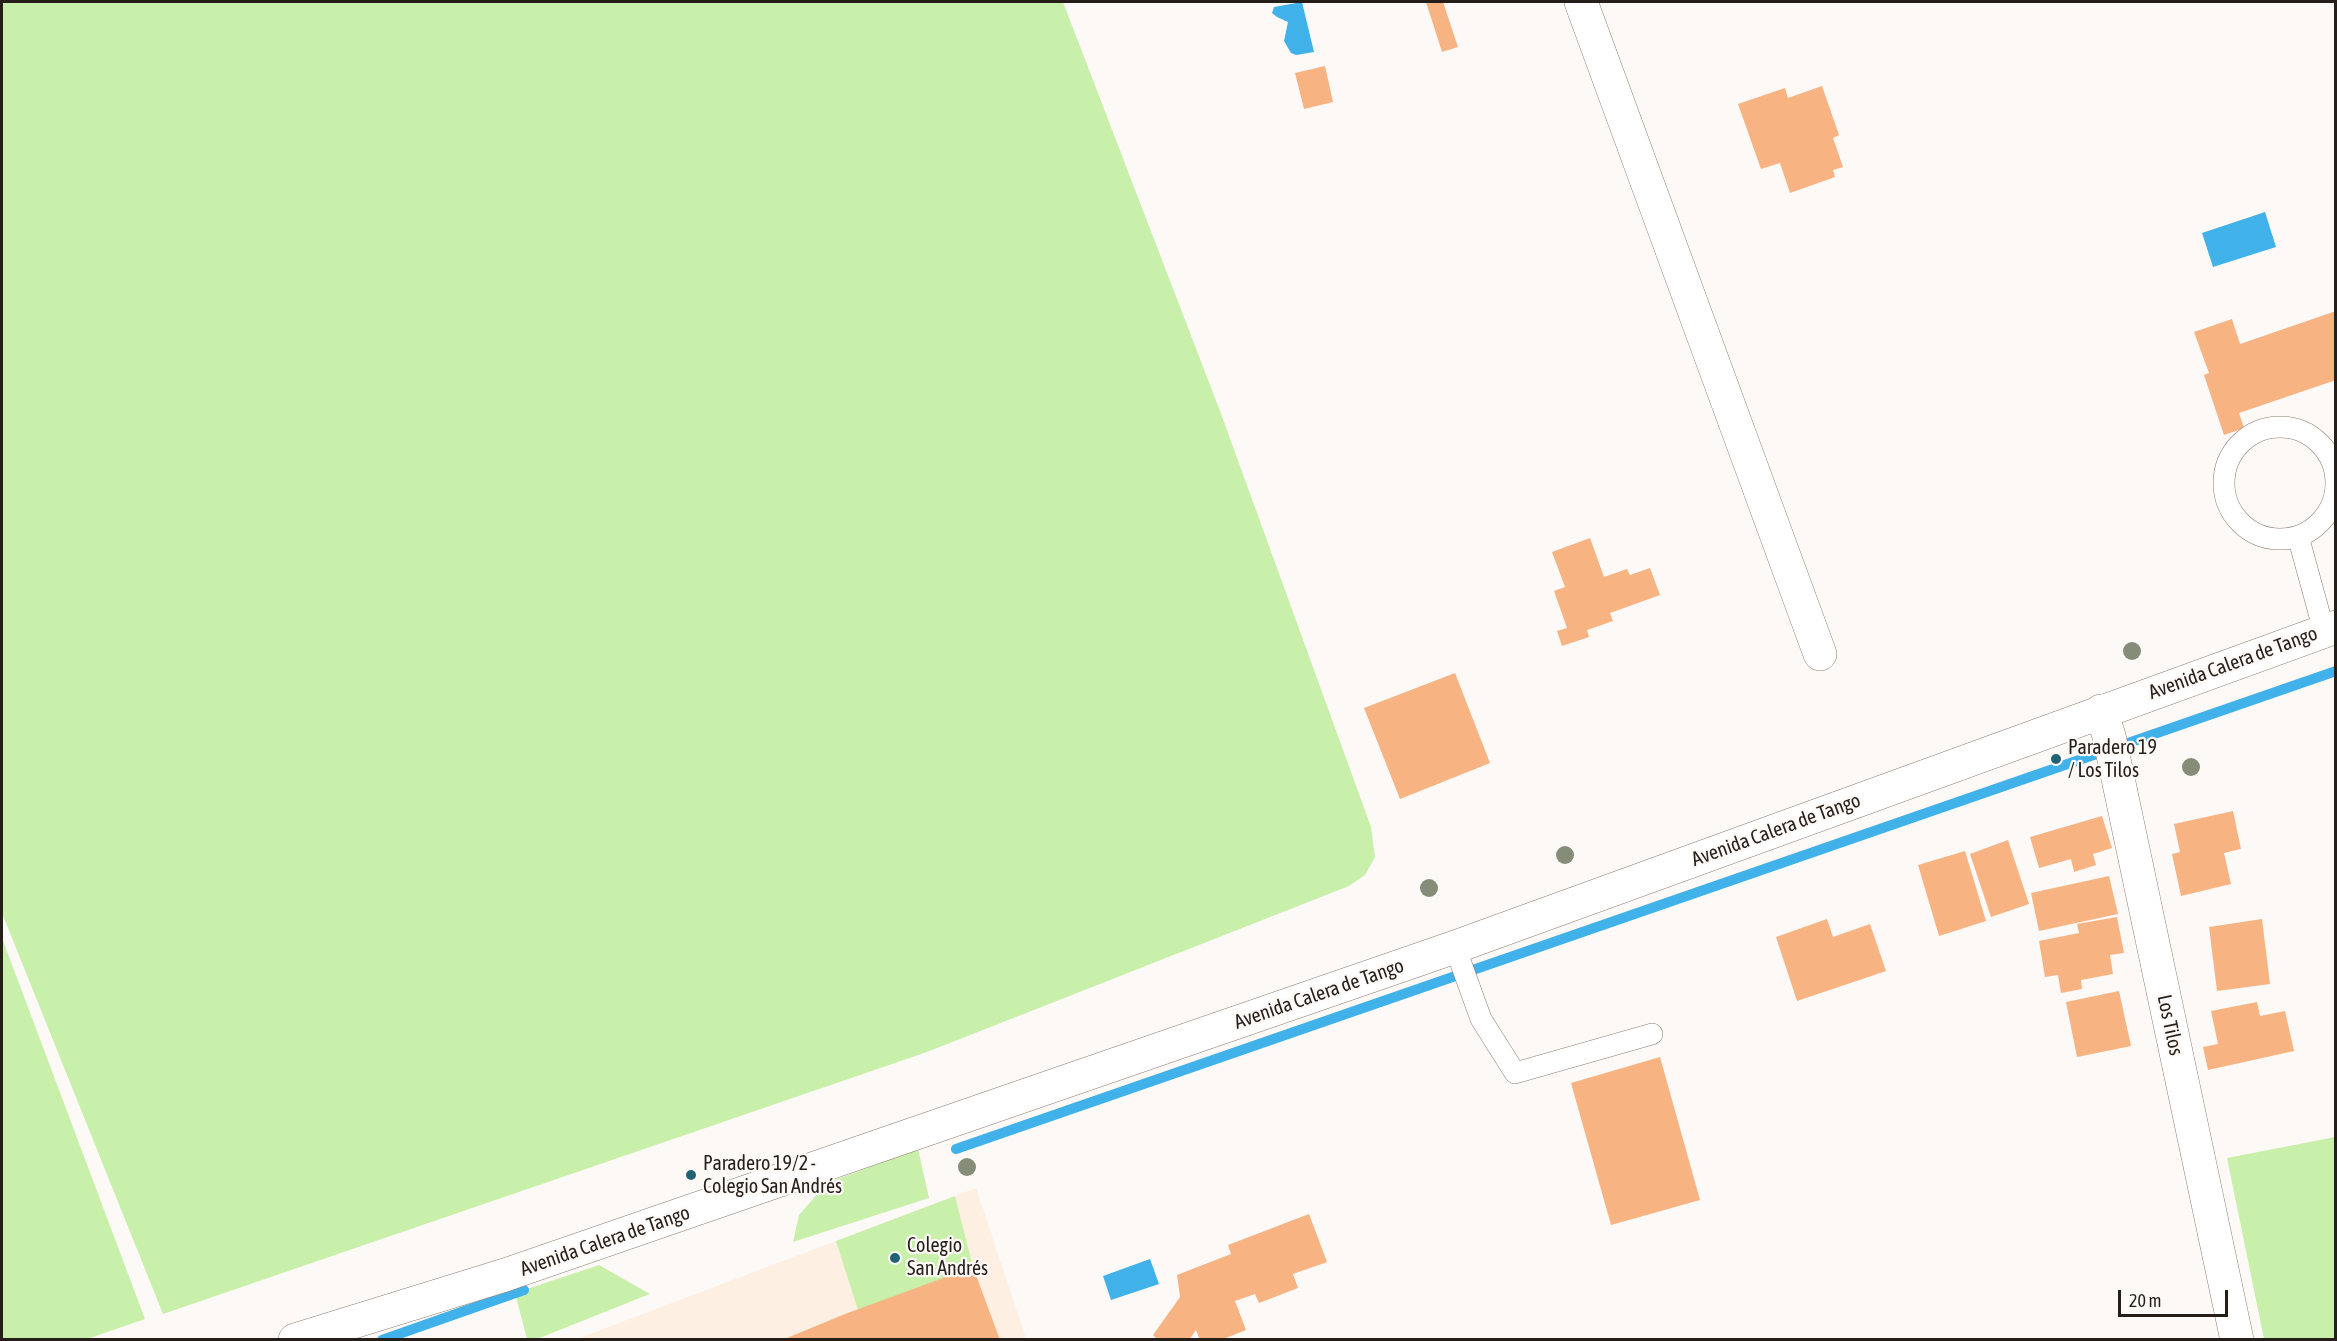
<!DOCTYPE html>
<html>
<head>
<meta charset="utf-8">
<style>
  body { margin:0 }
  #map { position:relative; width:2337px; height:1341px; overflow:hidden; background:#fdf9f7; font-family:"Asap Condensed",sans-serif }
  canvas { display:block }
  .frame { position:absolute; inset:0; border:3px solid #251e19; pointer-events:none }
  .scale { position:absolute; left:2118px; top:1290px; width:110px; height:27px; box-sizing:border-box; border:3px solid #251e19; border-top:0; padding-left:8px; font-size:18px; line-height:21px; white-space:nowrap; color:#251e19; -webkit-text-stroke:4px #fdf9f7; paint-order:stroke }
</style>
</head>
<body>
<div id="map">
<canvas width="2337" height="1341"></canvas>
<div class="frame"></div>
<div class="scale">20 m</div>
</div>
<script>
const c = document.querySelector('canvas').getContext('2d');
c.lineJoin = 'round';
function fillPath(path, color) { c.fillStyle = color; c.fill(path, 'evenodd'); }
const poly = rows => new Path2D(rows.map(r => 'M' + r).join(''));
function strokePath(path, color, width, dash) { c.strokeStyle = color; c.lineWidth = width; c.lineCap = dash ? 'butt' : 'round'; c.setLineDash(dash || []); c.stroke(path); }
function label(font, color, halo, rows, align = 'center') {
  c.font = font + ' "Asap Condensed",sans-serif'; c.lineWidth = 4.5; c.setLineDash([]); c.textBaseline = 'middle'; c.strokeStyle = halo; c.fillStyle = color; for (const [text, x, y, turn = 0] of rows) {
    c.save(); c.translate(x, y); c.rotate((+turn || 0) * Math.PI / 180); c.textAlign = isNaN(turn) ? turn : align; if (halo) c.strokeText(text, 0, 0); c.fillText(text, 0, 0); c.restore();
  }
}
fillPath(poly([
  [976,1188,1026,1339,574,1340,955,1196]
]), '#feefe3');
fillPath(poly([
  [2,2,1063,2,1220,411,1371,827,1375,857,1365,875,1349,886,927,1052,163,1314,2,913],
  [2,938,145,1319,87,1339,2,1339],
  [2335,1137,2335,1339,2264,1339,2227,1158],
  [918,1149,929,1198,793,1242,799,1215,827,1183],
  [955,1196,973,1267,858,1310,836,1241],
  [599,1265,650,1294,537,1339,527,1339,515,1293]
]), '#c8f0aa');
fillPath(poly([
  [1302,2,1314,52,1296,55,1291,53,1284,41,1288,22,1277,17,1272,13,1274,7],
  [2265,212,2276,247,2213,267,2202,233],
  [1150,1259,1159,1284,1111,1300,1103,1276]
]), '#40b1e9');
strokePath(poly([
  [956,1149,2336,671],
  [382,1340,524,1290]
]), '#40b1e9', 10);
fillPath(poly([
  [1426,2,1443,2,1458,47,1442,52],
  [1325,66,1333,102,1304,109,1295,73],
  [1822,86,1839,135,1833,138,1843,167,1833,170,1835,177,1790,193,1780,163,1761,169,1738,104,1785,88,1788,98],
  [2336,311,2336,380,2239,413,2244,428,2224,435,2204,375,2209,373,2194,332,2232,319,2240,344],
  [1590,538,1604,577,1627,569,1630,575,1650,568,1660,595,1610,613,1613,621,1587,630,1589,637,1562,646,1557,631,1567,628,1554,591,1565,587,1552,552],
  [1455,673,1490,763,1400,799,1364,708],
  [2233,811,2241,849,2224,853,2231,884,2181,896,2172,854,2180,852,2174,824],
  [2102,816,2112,848,2093,854,2096,865,2074,872,2071,859,2039,868,2030,837],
  [2008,840,2029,904,1991,917,1970,854],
  [1965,851,1986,921,1939,936,1918,865],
  [2109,876,2118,914,2039,931,2031,893],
  [2117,917,2124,953,2110,955,2113,974,2081,980,2082,989,2061,993,2058,975,2045,977,2039,941,2079,933,2077,924],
  [1827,919,1833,937,1870,924,1886,971,1797,1001,1776,937],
  [2262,919,2270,984,2217,991,2209,927],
  [2119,991,2131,1046,2077,1057,2066,1002],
  [2257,1002,2260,1016,2285,1011,2294,1051,2208,1070,2203,1047,2218,1044,2211,1011],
  [1660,1057,1700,1200,1611,1225,1571,1083],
  [1309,1214,1327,1262,1293,1274,1298,1288,1259,1303,1255,1294,1235,1301,1246,1330,1221,1340,1200,1340,1196,1330,1189,1340,1158,1340,1153,1335,1180,1297,1177,1275,1231,1254,1228,1245],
  [973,1267,1000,1340,782,1340,845,1314]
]), '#f8b383');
const lane = poly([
  '2224 483a56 56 0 1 1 112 0a56 56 0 1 1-112 0Z',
  [2298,536,2324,631],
  [1455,947,1481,1019,1515,1073,1652,1034]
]);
const street = poly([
  [1581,2,1820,654]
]);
const secondary = poly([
  [2101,711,2109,736,2237,1340]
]);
const primary = poly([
  [295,1340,505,1275,1455,947,2336,627]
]);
strokePath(lane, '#8f7e71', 22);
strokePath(street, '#8f7e71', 34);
strokePath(secondary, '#8f7e71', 34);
strokePath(primary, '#8f7e71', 34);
strokePath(lane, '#fff', 21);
strokePath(street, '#fff', 33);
strokePath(secondary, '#fff', 33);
strokePath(primary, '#fff', 33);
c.fillStyle = '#858d78';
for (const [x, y] of [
  [2132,651],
  [2191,767],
  [1565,855],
  [1429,888],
  [967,1167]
]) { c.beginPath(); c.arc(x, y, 9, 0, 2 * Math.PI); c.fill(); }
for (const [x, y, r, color] of [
  [2056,759,6,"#206376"],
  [691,1175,6,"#206376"],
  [895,1258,6,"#206376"]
]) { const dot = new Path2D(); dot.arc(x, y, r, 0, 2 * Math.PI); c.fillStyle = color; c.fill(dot); strokePath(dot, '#fdf9f7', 2); }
label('20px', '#251e19', '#fdf9f7', [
  ["Avenida Calera de Tango",2233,663,-20],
  ["Avenida Calera de Tango",1776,830,-20],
  ["Avenida Calera de Tango",1319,994,-19],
  ["Los Tilos",2170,1025,78],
  ["Avenida Calera de Tango",605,1241,-19]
]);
label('20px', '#251e19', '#fdf9f7', [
  ["Paradero 19",2068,748],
  ["/ Los Tilos",2068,771],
  ["Paradero 19/2 -",703,1164],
  ["Colegio San Andrés",703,1187],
  ["Colegio",907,1246],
  ["San Andrés",907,1269]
], 'left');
</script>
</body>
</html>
